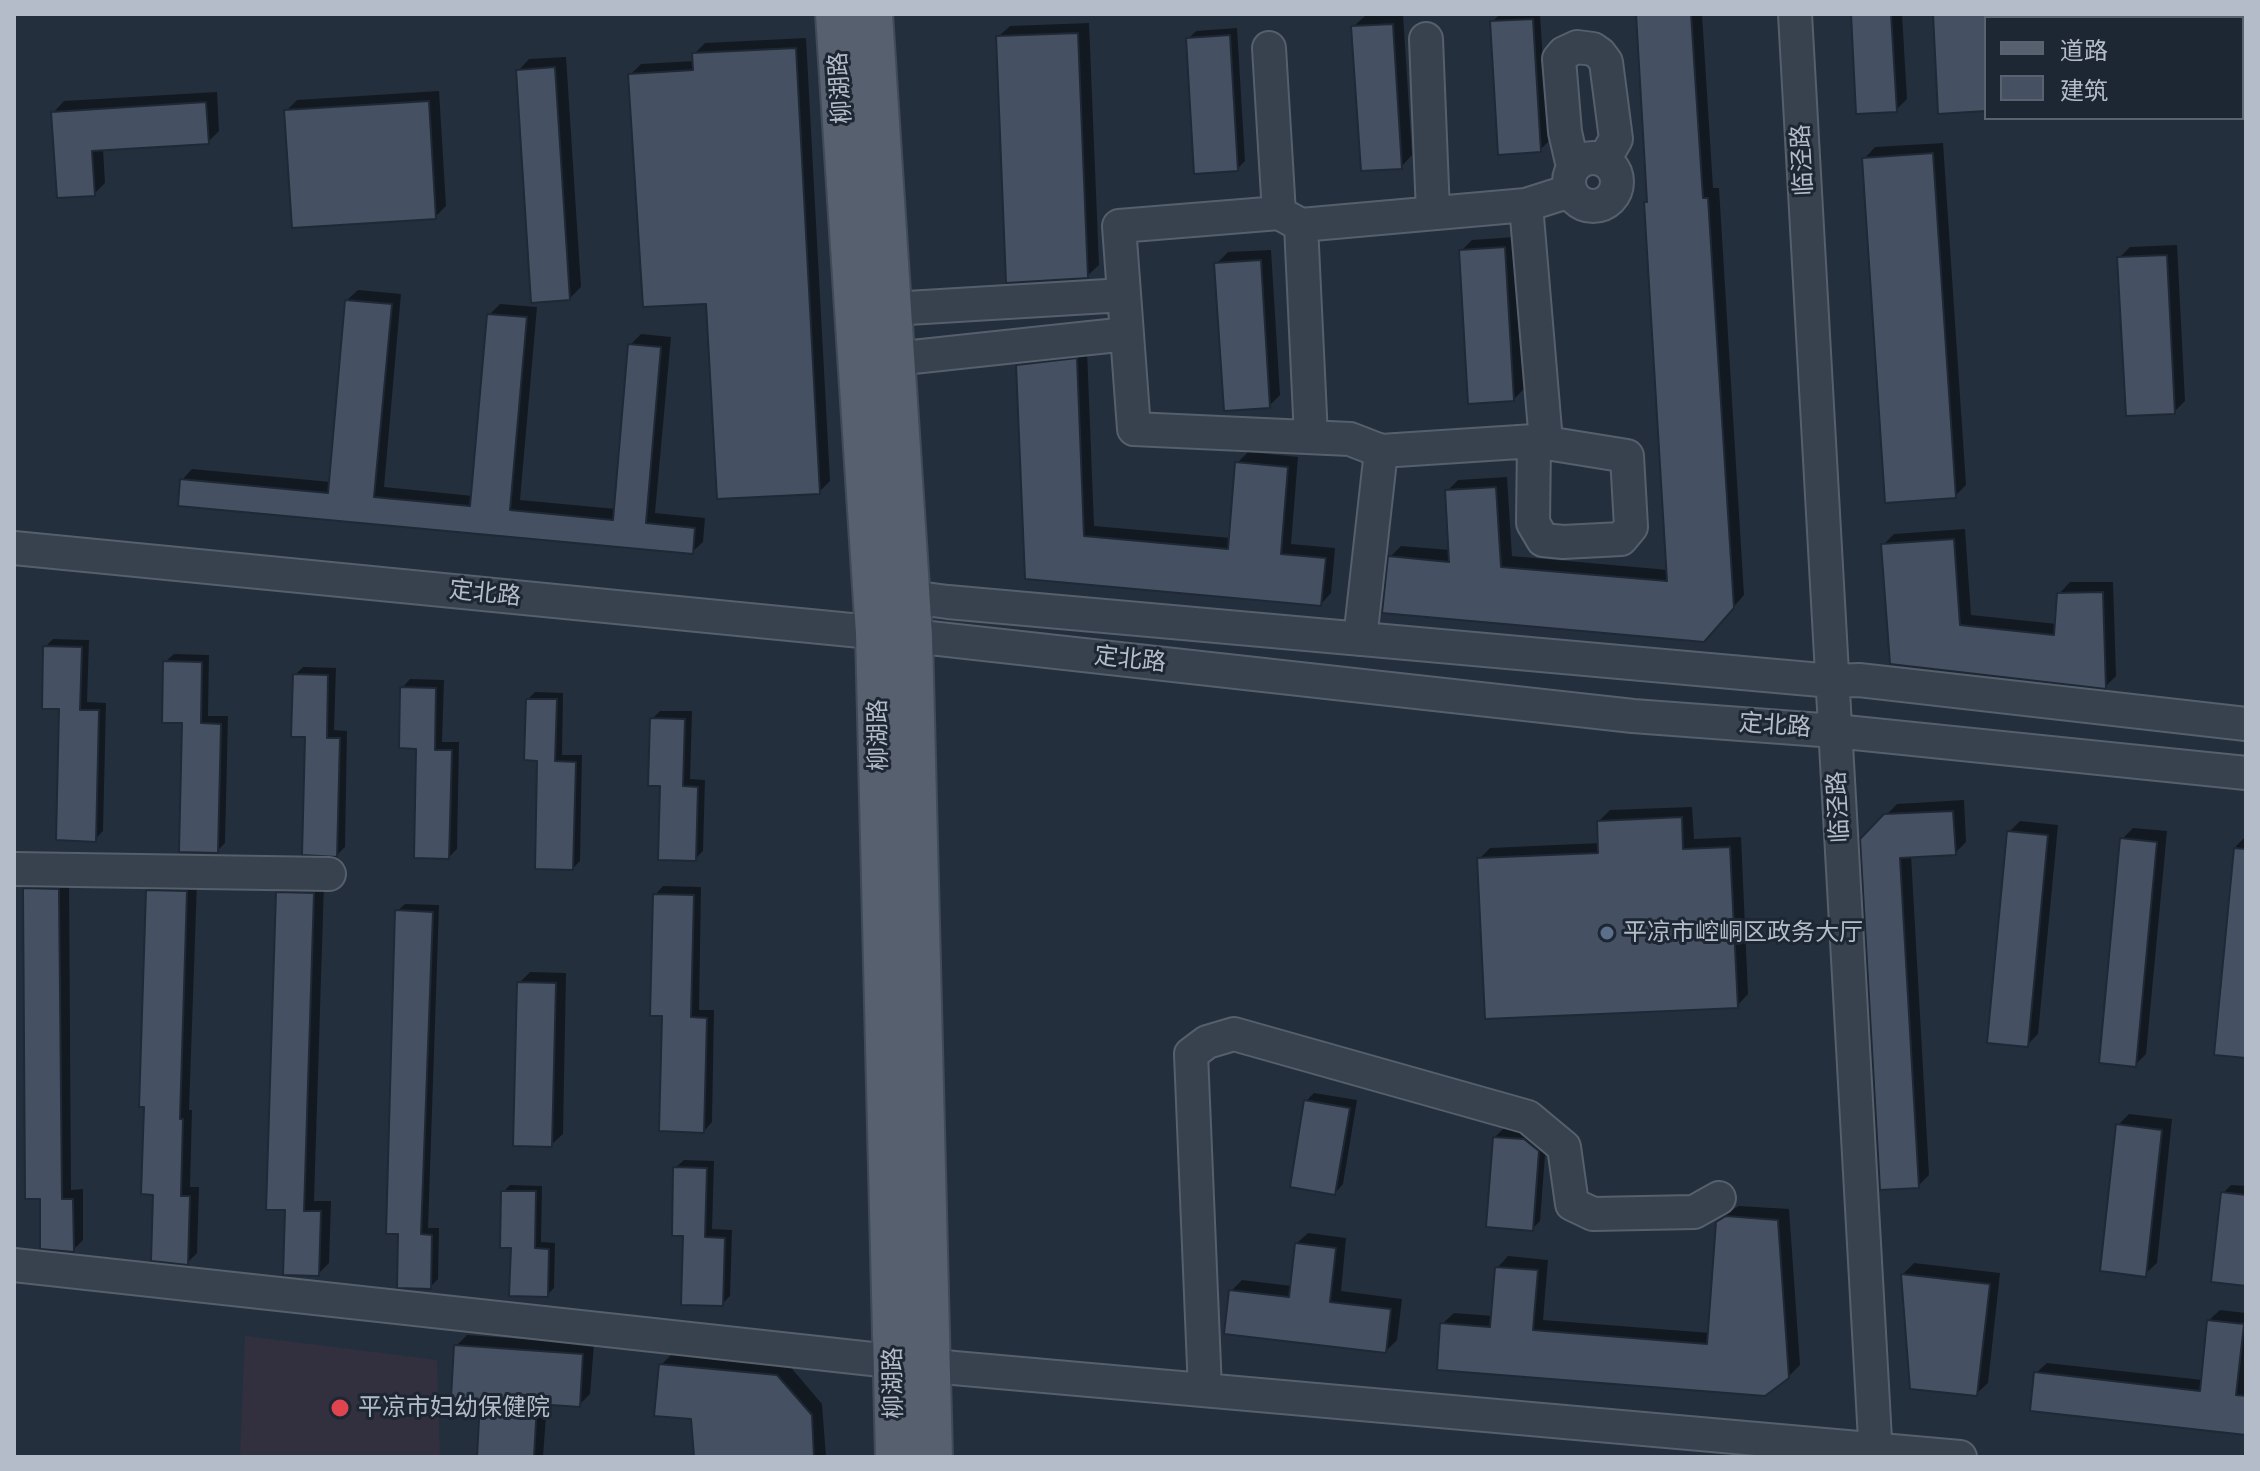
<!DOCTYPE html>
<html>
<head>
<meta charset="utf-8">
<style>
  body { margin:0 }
  #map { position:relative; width:2260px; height:1471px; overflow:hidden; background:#242f3e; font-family:"PT Sans Narrow","Noto Sans SC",sans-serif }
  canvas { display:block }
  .frame { position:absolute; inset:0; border:16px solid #b4bcc9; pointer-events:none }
  .legend { position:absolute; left:1984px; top:16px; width:260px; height:104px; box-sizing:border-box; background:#1d2633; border:2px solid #59626f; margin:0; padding:10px 14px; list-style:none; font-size:24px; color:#b4bcc9 }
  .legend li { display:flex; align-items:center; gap:16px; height:40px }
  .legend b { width:40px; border:2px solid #59626f }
</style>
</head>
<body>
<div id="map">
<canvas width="2260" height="1471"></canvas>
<div class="frame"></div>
<ul class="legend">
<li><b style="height:10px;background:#56606e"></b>道路</li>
<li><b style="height:22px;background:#455162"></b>建筑</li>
</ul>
</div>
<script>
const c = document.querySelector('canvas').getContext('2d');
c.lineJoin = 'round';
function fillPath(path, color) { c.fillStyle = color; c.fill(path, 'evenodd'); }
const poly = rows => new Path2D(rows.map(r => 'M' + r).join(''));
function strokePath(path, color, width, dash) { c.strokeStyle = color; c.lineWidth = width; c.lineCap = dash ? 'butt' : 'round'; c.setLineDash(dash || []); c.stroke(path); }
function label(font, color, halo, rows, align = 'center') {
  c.font = font + ' "PT Sans Narrow","Noto Sans SC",sans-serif'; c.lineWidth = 6; c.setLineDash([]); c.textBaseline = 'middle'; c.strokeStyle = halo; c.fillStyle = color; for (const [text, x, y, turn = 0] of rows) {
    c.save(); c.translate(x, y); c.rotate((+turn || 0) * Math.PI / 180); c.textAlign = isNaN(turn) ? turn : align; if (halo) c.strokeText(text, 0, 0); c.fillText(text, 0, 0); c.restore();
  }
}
fillPath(poly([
  [245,1336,437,1360,440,1457,240,1457]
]), '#32303f');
fillPath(poly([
  [1403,14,1412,155,1401,167,1353,27,1365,16],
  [1500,14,1540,14,1548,142,1540,150,1492,22],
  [1639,14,1702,14,1713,188,1719,188,1744,595,1715,628,1390,557,1401,546,1450,550,1447,491,1458,480,1507,477,1512,556,1668,570,1646,203,1649,199],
  [1853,14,1902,14,1907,99,1896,110],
  [1935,14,1996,14,1996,18,1986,18,1986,109,1940,111],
  [2128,14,2180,14,2180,18,2128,18],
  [1089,23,1099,265,1087,276,998,37,1010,26],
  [1237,28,1245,161,1237,169,1188,39,1196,31],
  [806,38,830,481,819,492,708,301,630,75,641,64,695,61,694,54,705,43],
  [566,57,581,287,570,298,518,71,529,59],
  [439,91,446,206,435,217,286,111,297,100],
  [217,92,219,131,208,142,103,149,105,183,94,194,53,113,64,101],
  [1943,143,1966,485,1955,496,1864,159,1875,147],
  [1515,237,1525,388,1514,399,1461,251,1472,240],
  [2177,245,2185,401,2174,412,2119,258,2130,247],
  [1271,250,1280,395,1269,406,1217,263,1228,252],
  [358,290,401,294,384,487,473,496,489,315,500,304,537,307,520,500,616,509,630,345,641,334,671,337,655,513,705,518,703,542,692,552,182,480,192,469,331,482,347,300],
  [1087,349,1094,526,1231,538,1237,463,1248,452,1298,457,1291,544,1335,548,1331,593,1321,604,1027,578,1018,366,1029,355],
  [1965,529,1971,615,2057,624,2059,594,2070,582,2113,582,2116,676,2105,687,1892,663,1883,545,1894,534],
  [53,639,89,640,87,702,106,703,103,831,95,839,45,647],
  [174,654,209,655,208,716,228,716,225,843,217,851,184,721,165,662],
  [303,667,336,668,334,730,347,731,345,847,337,855,295,675],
  [410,679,444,680,442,742,459,742,457,849,449,857,402,688],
  [535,692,563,693,562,755,582,755,580,861,573,868,539,759,528,699],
  [660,711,692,711,690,779,705,780,703,851,695,859,662,784,652,719],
  [1964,800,1966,842,1955,853,1911,855,1929,1175,1918,1186,1862,840,1897,804],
  [1692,807,1694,839,1741,837,1748,994,1737,1006,1479,859,1490,848,1600,843,1599,821,1610,810],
  [2020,821,2058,825,2038,1034,2027,1045,2009,832],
  [2133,828,2167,831,2146,1054,2135,1065,2122,839],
  [2246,836,2246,1056,2216,1053,2236,846],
  [35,879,69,879,71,1190,83,1189,83,1240,73,1250,42,1247,25,889],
  [158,881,197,882,189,1110,192,1110,190,1187,199,1187,197,1253,187,1263,155,1193,148,891],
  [289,882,324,883,314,1201,331,1201,329,1263,318,1274,287,1208,278,893],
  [663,886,701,887,699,1010,714,1010,712,1122,704,1131,664,1014,655,895],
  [405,904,439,905,428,1228,439,1228,438,1279,430,1287,399,1286,397,911],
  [530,972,566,973,563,1134,551,1145,519,983],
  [1314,1093,1357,1100,1343,1184,1335,1193,1306,1101],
  [2129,1114,2172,1119,2157,1263,2145,1274,2118,1125],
  [1503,1129,1533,1131,1546,1142,1540,1221,1532,1229,1495,1137],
  [684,1160,714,1161,712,1229,732,1230,730,1296,722,1304,685,1234,675,1168],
  [510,1185,542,1186,541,1242,555,1243,554,1288,547,1295,513,1246,503,1192],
  [2231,1185,2246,1186,2246,1284,2223,1193],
  [1739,1206,1789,1209,1800,1365,1788,1377,1442,1324,1454,1313,1493,1316,1497,1268,1508,1256,1548,1260,1543,1320,1710,1333,1718,1222,1729,1211],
  [1308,1233,1346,1238,1341,1291,1402,1299,1397,1340,1386,1351,1231,1291,1242,1280,1292,1286,1296,1244],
  [1914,1263,2000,1273,1988,1383,1976,1394,1903,1274],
  [2220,1310,2246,1313,2246,1433,2036,1373,2047,1363,2203,1380,2209,1320],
  [467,1335,594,1344,590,1394,579,1405,547,1403,543,1457,479,1457,482,1398,456,1346],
  [672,1354,788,1364,822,1404,826,1457,696,1457,693,1418,661,1365]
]), '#0007');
const building = poly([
  [1636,14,1691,14,1703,198,1708,198,1734,608,1704,642,1382,613,1388,556,1449,562,1445,490,1496,487,1501,567,1667,581,1644,202,1647,202,1636,14],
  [1851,14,1891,14,1897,112,1856,114,1851,14],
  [1933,14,1985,14,1986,111,1938,114,1933,14],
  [1533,19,1541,152,1498,155,1490,21,1533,19],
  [1393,24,1402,169,1361,171,1351,26,1393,24],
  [1078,33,1088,278,1006,283,996,36,1078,33],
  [1230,35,1238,171,1194,174,1186,38,1230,35],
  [796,48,820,494,717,499,706,304,643,307,628,74,693,70,692,53,796,48],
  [555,67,570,300,531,303,516,70,555,67],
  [429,101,436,219,292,228,284,110,429,101],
  [206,102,209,144,92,151,95,196,57,198,51,112,206,102],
  [1933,153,1956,498,1885,503,1862,158,1933,153],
  [1505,247,1514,401,1468,404,1459,250,1505,247],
  [2167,255,2175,414,2126,416,2117,257,2167,255],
  [1261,260,1270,408,1224,411,1214,263,1261,260],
  [345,300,392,304,374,497,470,506,487,314,527,317,510,510,613,520,628,344,661,347,646,523,695,528,693,554,178,506,180,479,328,493,345,300],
  [1077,358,1084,536,1228,549,1235,462,1288,467,1281,554,1326,558,1321,606,1025,579,1016,365,1077,358],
  [1954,539,1960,625,2054,635,2057,593,2103,592,2106,689,1890,664,1881,544,1954,539],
  [43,646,82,647,80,710,99,710,96,842,56,840,59,709,42,709,43,646],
  [163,661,202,662,201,723,221,724,218,853,179,852,182,723,162,723,163,661],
  [293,674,328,675,327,738,340,738,337,857,302,855,305,737,291,737,293,674],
  [400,687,436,688,435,750,452,750,449,859,414,858,416,749,399,748,400,687],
  [526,699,557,699,555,761,576,762,573,870,535,869,537,761,524,760,526,699],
  [650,718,685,719,683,786,698,787,696,861,658,860,660,786,648,786,650,718],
  [1953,811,1956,855,1900,858,1919,1188,1880,1190,1860,839,1884,814,1953,811],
  [1682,817,1683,849,1730,847,1738,1008,1485,1019,1477,858,1598,853,1597,821,1682,817],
  [2007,831,2048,835,2028,1047,1987,1043,2007,831],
  [2120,838,2157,842,2136,1067,2099,1063,2120,838],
  [2234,848,2246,849,2246,1058,2214,1055,2234,848],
  [23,888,59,889,62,1199,73,1199,74,1252,40,1249,40,1199,25,1199,23,888],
  [146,890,187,891,180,1119,183,1119,181,1196,190,1196,188,1265,151,1261,153,1195,141,1194,144,1107,139,1107,146,890],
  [276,892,314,893,304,1211,321,1211,319,1276,283,1275,285,1210,266,1210,276,892],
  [653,894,694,895,691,1017,707,1018,704,1133,659,1131,662,1016,650,1016,653,894],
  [395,910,433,912,421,1234,432,1235,431,1289,397,1288,398,1234,386,1234,395,910],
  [517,982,556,983,552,1147,513,1146,517,982],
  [1304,1100,1350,1108,1335,1195,1290,1187,1304,1100],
  [2116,1124,2162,1130,2146,1277,2100,1271,2116,1124],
  [1493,1137,1524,1139,1539,1151,1533,1231,1486,1227,1493,1137],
  [673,1167,707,1168,705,1237,725,1238,723,1306,681,1305,683,1236,672,1236,673,1167],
  [501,1191,536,1191,535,1248,549,1249,548,1297,509,1296,511,1248,500,1248,501,1191],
  [2221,1192,2246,1195,2246,1286,2211,1282,2221,1192],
  [1726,1216,1778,1220,1789,1378,1765,1396,1437,1370,1440,1323,1490,1327,1495,1267,1538,1270,1533,1330,1707,1344,1716,1222,1726,1216],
  [1295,1243,1336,1248,1330,1302,1391,1309,1386,1353,1224,1334,1229,1290,1289,1297,1295,1243],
  [1901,1274,1990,1284,1977,1396,1910,1389,1901,1274],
  [2207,1320,2244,1324,2236,1395,2246,1396,2246,1435,2030,1411,2034,1372,2200,1391,2207,1320],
  [454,1345,583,1354,580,1407,537,1404,534,1457,477,1457,480,1400,451,1398,454,1345],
  [659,1364,777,1375,812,1415,814,1457,694,1457,691,1419,654,1416,659,1364]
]);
fillPath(building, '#455162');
strokePath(building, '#1f2835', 2);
const minor = poly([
  [1795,14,1876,1457],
  [1426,39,1433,213],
  [1269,48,1279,213],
  '1569 182a24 24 0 1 1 48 0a24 24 0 1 1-48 0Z',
  [1573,167,1565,132,1559,59,1564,53,1577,47,1593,49,1600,54,1606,62,1616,139,1604,160],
  [1526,205,1546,442],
  [1301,225,1311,437],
  [891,309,1124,295],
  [894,359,1127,334],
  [1381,451,1534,441,1627,456,1631,527,1621,539,1563,542,1543,540,1533,523,1534,441],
  [14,548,912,636,1633,716,1835,731,2246,773],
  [910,597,948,602,1832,681,1859,680,2246,724],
  [1360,639,1381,451,1350,439,1134,429,1119,226,1279,213,1301,225,1526,205,1570,191],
  [14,869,329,874],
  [14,1265,954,1368,1960,1457],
  [1205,1390,1191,1054,1207,1042,1234,1034,1528,1117,1564,1147,1572,1204,1593,1214,1694,1212,1719,1198]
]);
const major = poly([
  [836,14,876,633,896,1457],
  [872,14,912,636,932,1457]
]);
strokePath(minor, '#565f6c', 36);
strokePath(major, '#414a57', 44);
strokePath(minor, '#38414e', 32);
strokePath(major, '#56606e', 40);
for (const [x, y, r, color] of [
  [1607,933,8,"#5c6f8a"],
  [340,1408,10,"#e0444e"]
]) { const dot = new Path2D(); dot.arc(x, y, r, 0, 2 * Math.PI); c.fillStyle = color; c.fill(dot); strokePath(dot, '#1d2633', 3); }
label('24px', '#b4bcc9', '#1d2633', [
  ["柳湖路",841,88,-94],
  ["临泾路",1803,160,-93],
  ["定北路",485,594,6],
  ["定北路",1130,660,6],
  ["定北路",1775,726,4],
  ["柳湖路",879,735,-91],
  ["临泾路",1839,807,-93],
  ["柳湖路",894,1383,-91]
]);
label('24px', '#b4bcc9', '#1d2633', [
  ["平凉市崆峒区政务大厅",1623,933],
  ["平凉市妇幼保健院",358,1408]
], 'left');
</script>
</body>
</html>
